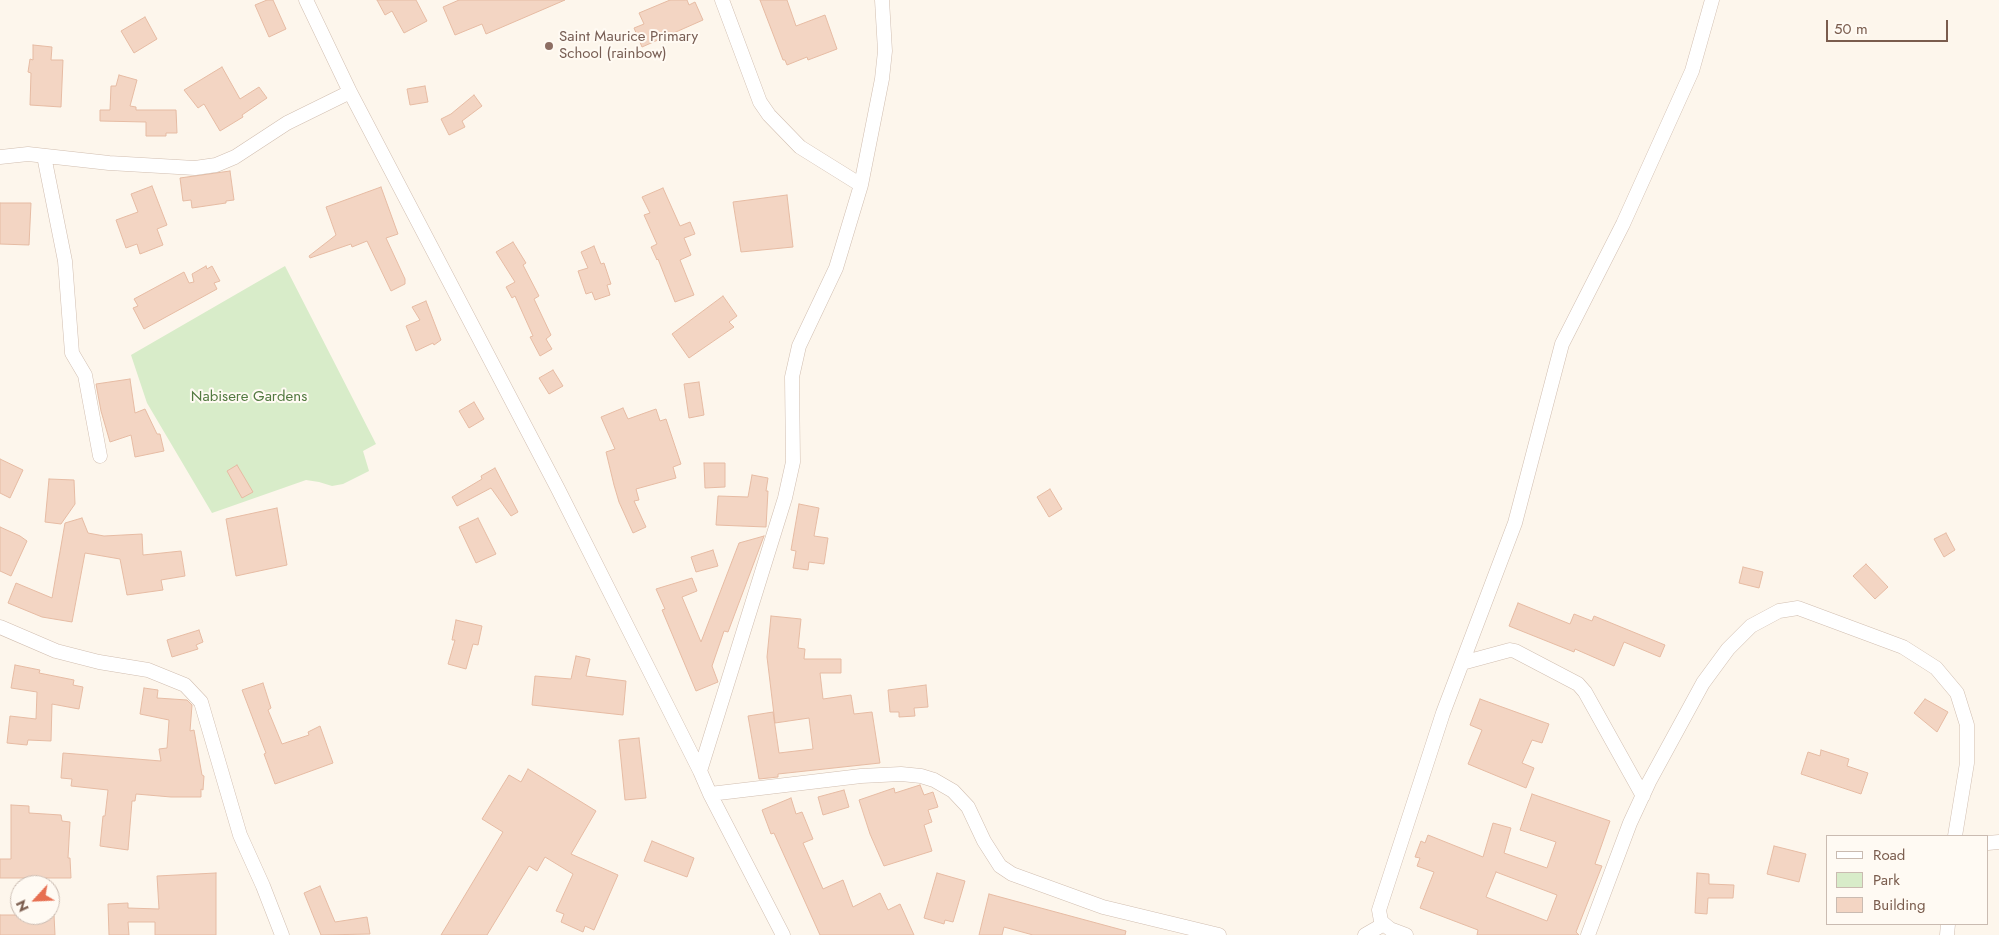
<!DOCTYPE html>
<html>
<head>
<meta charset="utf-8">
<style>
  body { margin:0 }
  #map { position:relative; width:1999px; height:935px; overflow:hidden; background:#fdf6ec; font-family:Jost,sans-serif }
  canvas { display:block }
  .legend { position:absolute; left:1826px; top:835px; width:162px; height:90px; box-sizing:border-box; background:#fffaf3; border:1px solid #cabbb1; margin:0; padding:6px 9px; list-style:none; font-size:15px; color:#7a5c4d }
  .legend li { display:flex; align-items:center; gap:10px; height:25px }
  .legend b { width:25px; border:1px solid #cabbb1 }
  .north { position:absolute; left:10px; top:875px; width:50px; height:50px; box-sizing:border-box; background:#fffaf3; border:1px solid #cabbb1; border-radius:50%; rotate:245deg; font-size:14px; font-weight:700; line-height:20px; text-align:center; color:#7a5c4d }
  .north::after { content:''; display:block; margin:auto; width:18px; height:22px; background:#e76f51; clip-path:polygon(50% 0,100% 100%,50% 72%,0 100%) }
  .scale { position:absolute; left:1826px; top:20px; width:122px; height:22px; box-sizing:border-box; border:2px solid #7a5c4d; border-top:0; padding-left:6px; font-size:15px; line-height:18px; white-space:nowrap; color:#7a5c4d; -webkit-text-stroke:4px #fffaf3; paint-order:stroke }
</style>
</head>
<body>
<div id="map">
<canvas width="1999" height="935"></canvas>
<ul class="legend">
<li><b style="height:6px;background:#fff"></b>Road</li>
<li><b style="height:14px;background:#d8ecc9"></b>Park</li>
<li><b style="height:14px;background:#f3d5c3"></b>Building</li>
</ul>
<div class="north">N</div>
<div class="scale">50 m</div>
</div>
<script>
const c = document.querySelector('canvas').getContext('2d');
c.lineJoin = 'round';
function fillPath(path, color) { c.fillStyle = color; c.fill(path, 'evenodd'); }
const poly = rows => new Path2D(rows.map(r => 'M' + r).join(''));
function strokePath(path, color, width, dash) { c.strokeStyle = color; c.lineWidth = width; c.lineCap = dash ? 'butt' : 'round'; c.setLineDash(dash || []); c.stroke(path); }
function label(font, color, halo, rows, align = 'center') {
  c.font = font + ' Jost,sans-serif'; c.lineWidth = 4; c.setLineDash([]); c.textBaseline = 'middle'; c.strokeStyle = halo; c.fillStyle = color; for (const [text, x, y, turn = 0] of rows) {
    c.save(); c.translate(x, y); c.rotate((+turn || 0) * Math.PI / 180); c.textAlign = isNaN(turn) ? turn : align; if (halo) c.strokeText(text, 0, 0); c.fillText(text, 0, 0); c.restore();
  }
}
fillPath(poly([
  [285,266,376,444,363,451,369,471,343,484,332,486,319,482,306,480,212,513,147,403,131,355]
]), '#d8ecc9');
const building = poly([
  [267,0,273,0,286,29,269,37,255,5,267,0],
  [377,0,416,0,427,21,404,33,392,11,385,15,377,0],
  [459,0,565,0,486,34,482,24,455,35,443,7,459,0],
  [670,0,687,0,689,5,695,2,703,20,642,47,634,28,644,24,639,13,670,0],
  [760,0,787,0,796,26,825,15,837,49,808,60,807,57,787,65,785,60,783,60,760,0],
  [145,17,157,39,134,53,121,31,145,17],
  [33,45,52,47,51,60,63,60,61,107,30,105,31,73,28,72,30,59,33,60,33,45],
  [222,67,240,99,259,87,267,98,242,115,243,117,220,131,204,104,198,108,184,90,222,67],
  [119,75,137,80,130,106,136,107,136,110,176,110,177,133,166,133,166,136,146,136,146,122,100,121,100,110,110,110,111,86,116,86,119,75],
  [425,86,428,102,410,105,407,89,425,86],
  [474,95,482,106,462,121,465,127,449,135,441,119,451,114,474,95],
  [230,171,234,200,226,201,226,203,192,208,191,200,183,201,180,178,230,171],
  [152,186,167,225,157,229,163,245,140,254,137,244,126,248,116,220,138,212,131,194,152,186],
  [381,187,398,234,386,238,405,279,405,284,391,291,367,241,352,247,351,244,310,258,309,256,336,235,326,207,381,187],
  [663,188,680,226,690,222,695,234,684,238,691,255,680,260,694,295,675,302,658,259,657,260,651,247,657,244,644,215,650,213,642,197,663,188],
  [787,195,793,247,741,252,733,202,787,195],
  [0,203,31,203,29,245,0,244,0,203],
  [513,242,526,263,523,265,539,296,534,299,551,335,546,339,552,349,540,356,530,337,533,336,515,296,512,298,506,287,515,282,496,252,513,242],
  [594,246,601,264,604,263,611,284,607,285,610,295,595,300,592,292,586,294,578,271,588,268,581,252,594,246],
  [206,266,207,269,212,266,220,281,214,283,217,289,144,329,133,308,138,306,134,299,184,272,189,283,194,282,192,274,206,266],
  [723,296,737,316,729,322,734,327,689,358,672,334,723,296],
  [426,301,441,340,434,345,433,343,416,351,406,326,420,320,412,307,426,301],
  [553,370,563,386,549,394,539,378,553,370],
  [130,379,135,413,145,409,157,434,160,434,164,451,135,457,131,435,110,442,101,411,96,384,130,379],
  [699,382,704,415,689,418,684,384,699,382],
  [474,402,484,419,469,428,459,411,474,402],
  [623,408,628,419,656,409,660,421,666,419,681,464,673,467,676,478,636,489,639,500,634,501,646,527,633,533,619,502,614,485,606,452,615,449,601,417,623,408],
  [0,459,23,470,10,498,0,493,0,459],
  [704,463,725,463,725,487,705,488,704,463],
  [237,465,253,492,242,498,227,471,237,465],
  [495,468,518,512,511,516,491,488,457,506,452,497,482,479,481,476,495,468],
  [752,475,768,478,766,491,768,491,766,527,716,525,718,496,748,497,752,475],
  [49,479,74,480,75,504,61,524,45,522,49,479],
  [1050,489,1062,509,1049,517,1037,497,1050,489],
  [799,504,819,508,814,536,828,538,824,564,809,562,808,570,793,568,796,551,791,550,799,504],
  [277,508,287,565,236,576,226,519,277,508],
  [82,518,88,533,104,536,142,534,143,555,181,551,185,576,161,580,163,590,127,595,120,559,85,553,72,622,42,617,8,603,16,583,52,598,65,523,82,518],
  [478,518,496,554,476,563,459,527,478,518],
  [0,527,20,536,27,541,11,576,0,571,0,527],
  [1946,533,1955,550,1944,557,1934,539,1946,533],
  [764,536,728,632,724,631,712,666,718,682,696,691,662,610,665,609,656,589,692,578,697,591,682,597,701,642,739,543,764,536],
  [713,550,718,566,696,572,691,557,713,550],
  [1866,564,1888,587,1875,599,1853,576,1866,564],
  [1743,567,1763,572,1759,588,1739,583,1743,567],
  [1518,603,1570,624,1574,614,1592,621,1594,616,1665,645,1660,657,1624,642,1614,666,1575,649,1574,652,1509,626,1518,603],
  [771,616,801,619,798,648,805,649,804,659,841,659,841,673,820,673,823,699,851,695,854,714,872,712,880,763,778,774,778,777,759,779,748,716,773,712,779,753,813,749,809,718,775,723,767,657,771,616],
  [456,620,482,626,478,645,473,644,466,669,448,664,455,640,452,640,456,620],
  [199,630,203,642,196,645,198,649,172,657,167,640,199,630],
  [576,656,590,659,586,676,626,681,623,715,532,705,535,676,571,679,576,656],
  [15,665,40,670,39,673,74,680,73,685,83,687,79,709,52,704,51,741,28,740,27,745,7,743,10,716,36,719,37,692,11,688,15,665],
  [263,683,271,708,268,710,282,744,309,735,308,732,320,726,333,763,275,784,264,754,266,753,242,690,263,683],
  [926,685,928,707,914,708,915,716,899,717,899,712,890,712,888,690,926,685],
  [144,688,158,690,157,698,187,700,192,705,190,731,194,730,202,775,204,776,203,790,201,789,201,797,171,797,136,794,135,801,132,801,128,850,100,846,103,816,105,816,108,790,71,786,72,779,61,778,63,753,161,761,159,749,167,748,169,720,140,714,144,688],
  [1480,699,1549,724,1542,743,1532,740,1522,763,1534,768,1526,788,1468,764,1482,730,1470,725,1480,699],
  [1925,699,1948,712,1937,732,1914,713,1925,699],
  [639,738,646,798,625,800,619,740,639,738],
  [1821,750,1849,759,1847,766,1868,773,1861,794,1801,774,1808,752,1820,756,1821,750],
  [528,769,596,811,571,854,618,875,594,930,585,926,583,932,561,922,564,914,556,911,573,874,545,857,537,871,529,866,487,935,441,935,503,832,482,819,509,775,521,782,528,769],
  [920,785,924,795,933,792,938,807,928,810,932,822,924,825,932,851,884,866,870,834,859,800,894,788,895,793,920,785],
  [844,790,849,807,823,815,818,797,844,790],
  [1532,794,1610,821,1595,864,1602,866,1576,932,1579,935,1477,935,1478,930,1420,908,1434,872,1417,866,1420,858,1415,857,1421,841,1425,843,1428,835,1483,857,1493,823,1511,828,1504,853,1547,868,1556,842,1520,830,1532,794],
  [1496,872,1557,895,1547,921,1486,897,1496,872],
  [791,798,796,814,802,812,813,839,803,843,823,889,843,880,853,907,880,893,888,910,900,904,914,935,820,935,774,833,771,834,762,810,791,798],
  [11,805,29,806,29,813,61,815,62,821,70,822,68,858,70,858,71,878,0,878,0,859,11,859,11,805],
  [652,841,694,858,687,877,644,861,652,841],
  [1774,846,1806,854,1799,882,1767,874,1774,846],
  [216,873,216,935,155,935,155,922,128,922,129,935,109,935,108,904,128,903,128,908,159,909,157,876,216,873],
  [937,873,965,881,953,922,945,920,944,924,924,918,937,873],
  [1697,873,1709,874,1709,884,1734,885,1733,898,1708,898,1707,914,1695,913,1697,873],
  [320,886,335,922,367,917,370,934,321,935,304,893,320,886],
  [989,894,1126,931,1125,935,1033,935,1004,927,1002,935,979,935,989,894],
  [0,915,54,915,55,935,0,935,0,915]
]);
fillPath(building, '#f3d5c3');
strokePath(building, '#e6bba3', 1);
const street = poly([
  [306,0,350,92,558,489,700,771,710,794,783,935],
  [722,0,760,102,769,115,800,147,861,185],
  [44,156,65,261,72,353,85,375,100,456],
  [0,157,28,154,109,163,195,168,216,165,235,157,287,123,350,92],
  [0,627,56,651,99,662,148,670,185,685,201,702,240,835,263,886,282,935],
  [1462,663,1510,650,1515,651,1578,684,1585,692,1643,796],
  [700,771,785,498,793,462,792,377,799,346,836,268,861,185,882,79,885,51,882,0],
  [710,794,861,776,901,774,921,776,934,780,953,791,968,807,984,841,1000,866,1012,874,1103,907,1219,935],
  [1988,843,1999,842],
  [1365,935,1384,924],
  [1406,935,1390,929,1384,924,1381,921,1379,910,1443,713,1515,523,1562,344,1623,224,1692,71,1712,0],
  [1588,935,1630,823,1649,782,1703,683,1728,649,1751,626,1779,611,1798,608,1903,647,1936,668,1957,693,1967,725,1967,763,1955,836],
  [1947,935,1948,924]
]);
strokePath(street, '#d1beb0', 15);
strokePath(street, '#fff', 14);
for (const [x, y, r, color] of [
  [549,46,5,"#8d6e63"]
]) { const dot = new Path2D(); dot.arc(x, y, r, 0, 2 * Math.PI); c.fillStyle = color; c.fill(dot); strokePath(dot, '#fffaf3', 2); }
label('15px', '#785e54', '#fffaf3', [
  ["Saint Maurice Primary",559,37],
  ["School (rainbow)",559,54]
], 'left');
label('15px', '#537a41', '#fffaf3', [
  ["Nabisere Gardens",249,397]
]);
</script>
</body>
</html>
